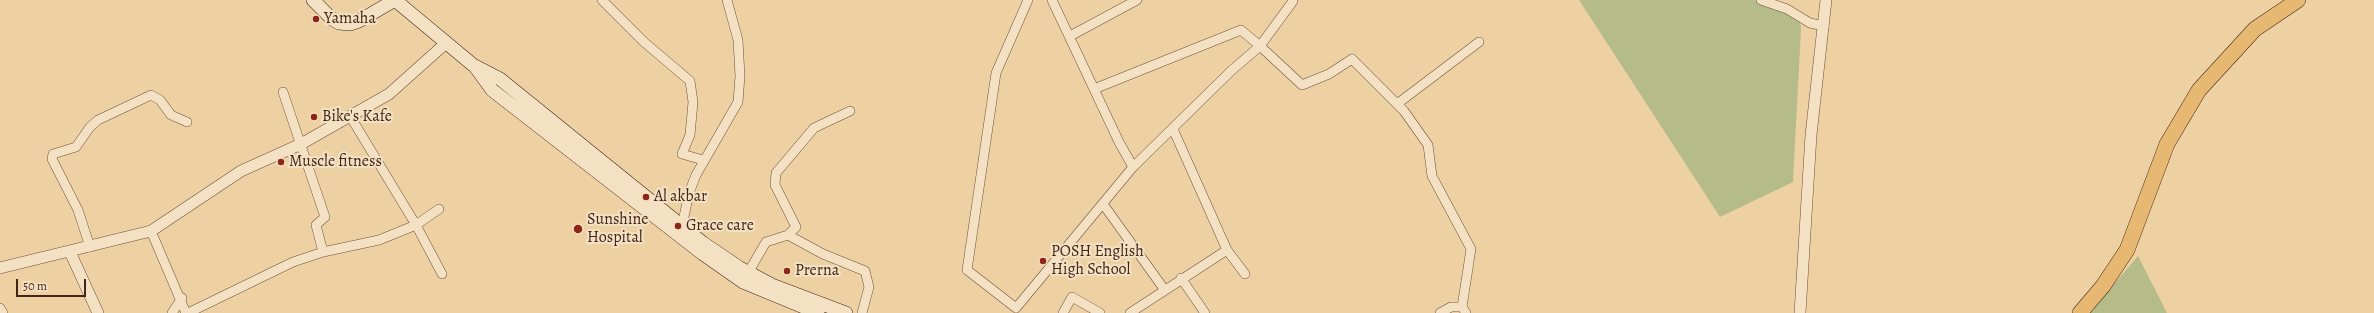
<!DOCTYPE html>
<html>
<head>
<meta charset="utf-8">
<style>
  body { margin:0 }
  #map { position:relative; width:2374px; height:313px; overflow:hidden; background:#eed1a3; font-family:Alegreya,serif }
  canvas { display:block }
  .scale { position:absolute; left:16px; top:279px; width:70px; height:18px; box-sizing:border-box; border:2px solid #422419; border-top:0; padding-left:5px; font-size:12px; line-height:14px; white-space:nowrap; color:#422419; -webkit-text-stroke:3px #f4e1c3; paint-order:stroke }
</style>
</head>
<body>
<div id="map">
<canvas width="2374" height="313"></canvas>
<div class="scale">50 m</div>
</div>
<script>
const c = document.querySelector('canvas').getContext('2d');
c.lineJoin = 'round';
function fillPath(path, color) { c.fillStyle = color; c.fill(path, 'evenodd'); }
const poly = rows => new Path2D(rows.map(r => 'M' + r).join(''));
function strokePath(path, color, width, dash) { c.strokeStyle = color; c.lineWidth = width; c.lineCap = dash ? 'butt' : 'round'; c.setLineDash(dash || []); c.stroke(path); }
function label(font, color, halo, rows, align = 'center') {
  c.font = font + ' Alegreya,serif'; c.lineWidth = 4; c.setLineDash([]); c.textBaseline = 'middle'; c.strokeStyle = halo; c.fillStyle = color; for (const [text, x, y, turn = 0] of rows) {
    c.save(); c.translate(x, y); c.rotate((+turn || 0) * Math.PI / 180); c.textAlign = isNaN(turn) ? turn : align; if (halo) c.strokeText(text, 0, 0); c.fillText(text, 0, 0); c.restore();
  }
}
fillPath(poly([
  [1579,0,1754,0,1799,14,1801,29,1793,182,1720,217],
  [2138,256,2167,313,2089,313]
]), '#b5bc89');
const minor = poly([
  [602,0,644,42,690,81,693,102,690,135,682,154,703,160],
  [1028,0,996,73,967,270,1016,308,1133,167],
  [1052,0,1119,142,1133,167,1232,70,1260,46,1302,85,1329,74,1352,59,1404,111,1428,145,1432,176,1471,249,1462,307,1466,313],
  [1761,0,1787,9,1810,23,1824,26],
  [1070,36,1137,0],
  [1094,89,1241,30,1260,46,1293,1],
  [283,92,325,217,316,225,323,252,379,240,416,225,442,274],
  [1397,104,1479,42],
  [350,116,416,225,439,209],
  [1103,204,1164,289],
  [682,226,689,193,696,175,738,102,740,76,738,40,727,0],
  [151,231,186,313],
  [788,235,796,227,775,185,776,173,814,128,850,111],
  [90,247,78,210,52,159,53,154,76,147,90,127,98,120,151,95,160,100,171,115,187,122],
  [1227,250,1245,274],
  [748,273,766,242,788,235,823,254,865,271,869,287,862,313],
  [1181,278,1205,313],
  [0,308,3,313],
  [172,313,182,298],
  [188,313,293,262,323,252],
  [1063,313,1072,297,1100,313],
  [1130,313,1227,250,1173,129],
  [1440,313,1451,307,1462,307]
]);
const tertiary = poly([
  [70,252,98,313],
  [0,268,151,231,241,171,301,144,389,94,446,43],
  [1800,313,1811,135,1826,0]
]);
const secondary = poly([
  [313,0,332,19,339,23,350,24,359,21,395,0,473,65,500,79,703,243,740,268,772,285,846,313],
  [476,68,492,90,703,254,743,282,818,313]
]);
const primary = poly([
  [2080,313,2103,286,2127,250,2167,144,2199,90,2255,29,2298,0]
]);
strokePath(minor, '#6d4f3c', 10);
strokePath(tertiary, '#6d4f3c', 12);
strokePath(secondary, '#422419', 14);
strokePath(primary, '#422419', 16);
strokePath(minor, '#f4e1c3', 9);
strokePath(tertiary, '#f4e1c3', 11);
strokePath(secondary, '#f4e1c3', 13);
strokePath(primary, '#e7b872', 15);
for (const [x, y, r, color] of [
  [316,19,4,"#8f2418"],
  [314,117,4,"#8f2418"],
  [281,162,4,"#8f2418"],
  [646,197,4,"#8f2418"],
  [678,226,4,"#8f2418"],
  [578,229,5,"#8f2418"],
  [1043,261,4,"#8f2418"],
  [787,271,4,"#8f2418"]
]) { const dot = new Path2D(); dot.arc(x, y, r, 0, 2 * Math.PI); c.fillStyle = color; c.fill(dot); strokePath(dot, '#f4e1c3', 1.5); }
label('16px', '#422419', '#f4e1c3', [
  ["Yamaha",324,19],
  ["Bike's Kafe",322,117],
  ["Muscle fitness",289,162],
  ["Al akbar",654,197],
  ["Sunshine",587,220],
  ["Hospital",587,238],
  ["Grace care",686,226],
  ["POSH English",1051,252],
  ["High School",1051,270],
  ["Prerna",795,271]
], 'left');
</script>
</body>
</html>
